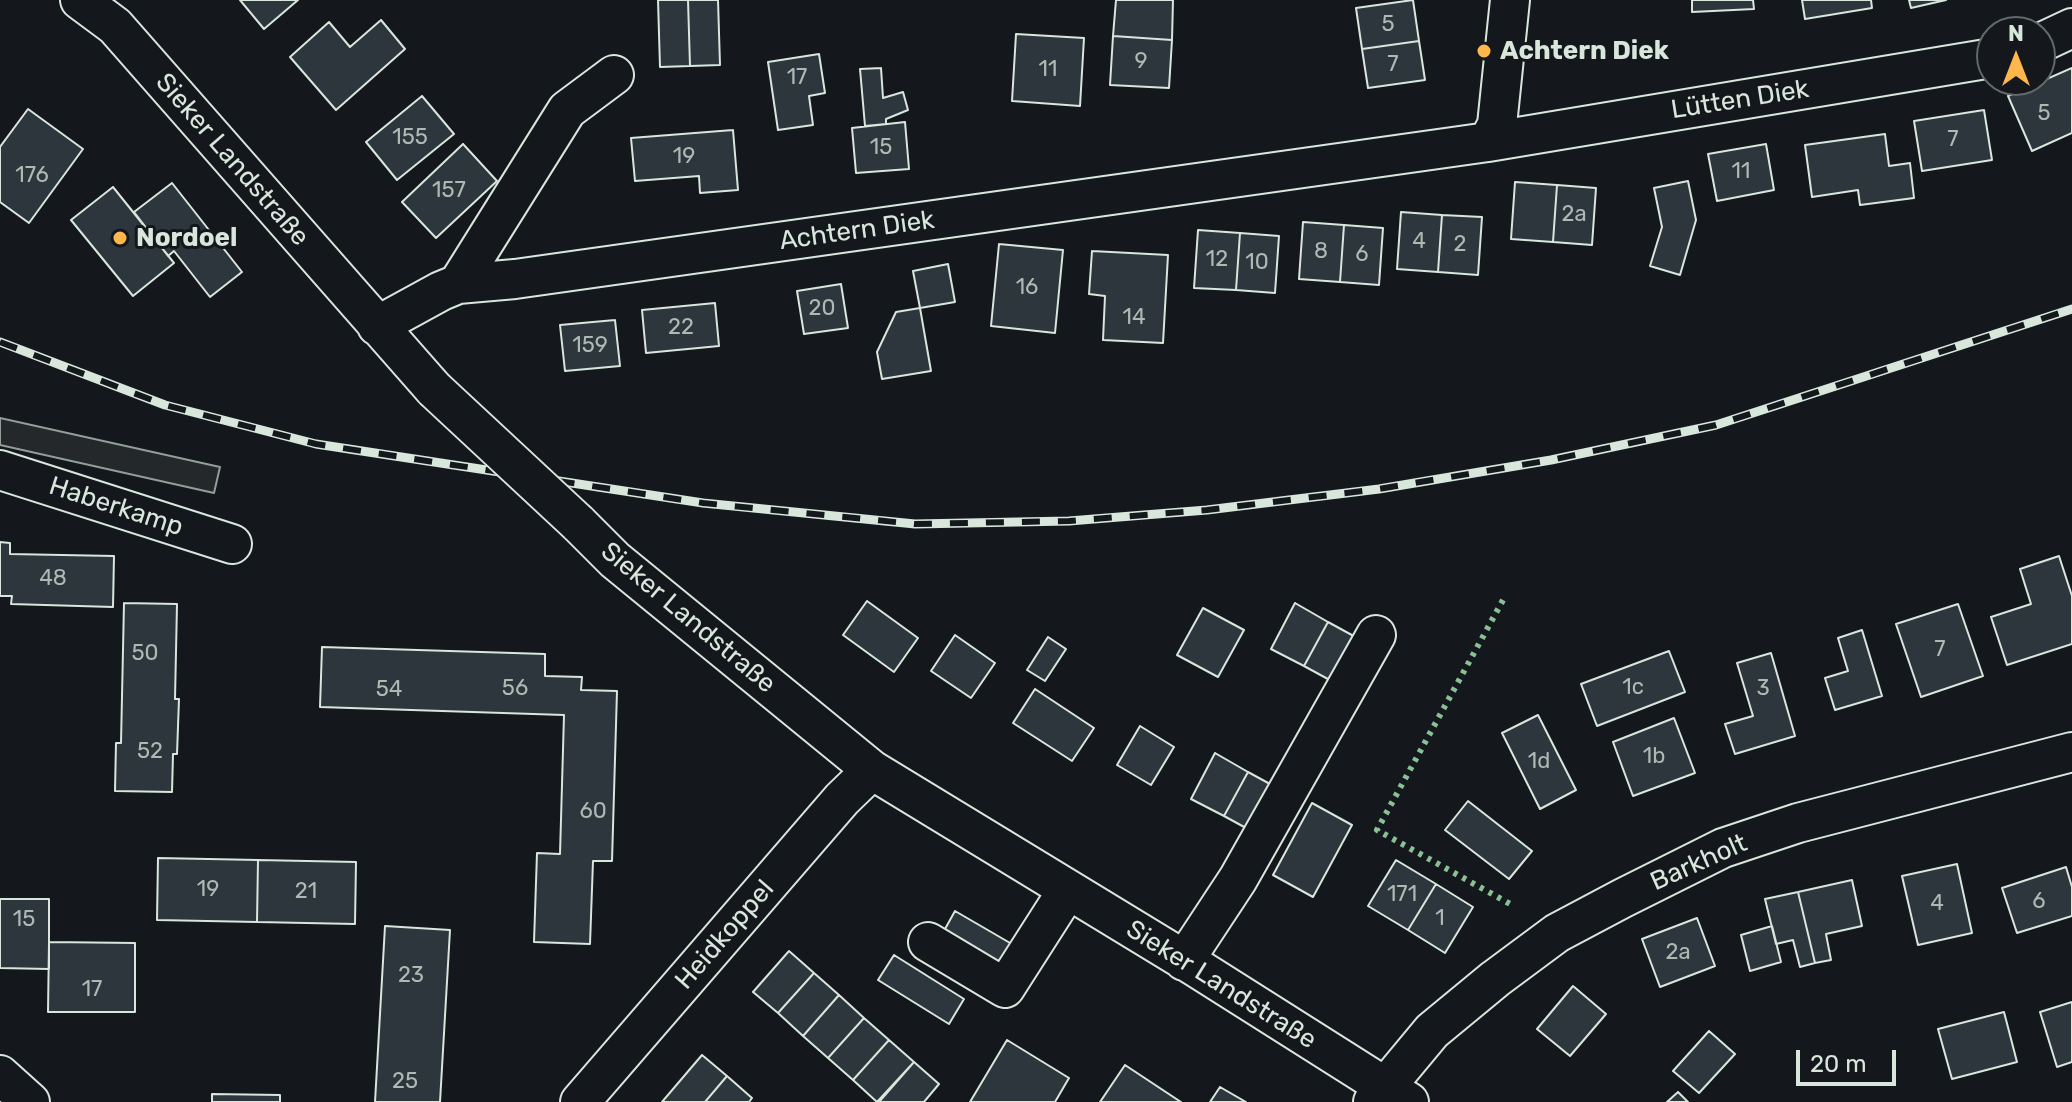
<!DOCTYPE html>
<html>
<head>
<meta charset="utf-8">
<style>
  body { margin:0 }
  #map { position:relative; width:2072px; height:1102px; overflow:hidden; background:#14181c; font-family:Rubik,sans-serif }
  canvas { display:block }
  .north { position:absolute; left:1976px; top:16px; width:80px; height:80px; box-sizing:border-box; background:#14181c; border:2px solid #626a69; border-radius:50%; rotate:0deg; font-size:22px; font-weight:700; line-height:32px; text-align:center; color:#d8e6dc }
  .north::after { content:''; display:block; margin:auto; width:28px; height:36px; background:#ffb74d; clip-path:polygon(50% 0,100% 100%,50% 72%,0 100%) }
  .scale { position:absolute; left:1796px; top:1050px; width:100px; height:36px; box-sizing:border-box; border:4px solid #d8e6dc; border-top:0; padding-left:10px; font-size:24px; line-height:28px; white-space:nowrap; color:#d8e6dc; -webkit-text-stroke:6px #14181c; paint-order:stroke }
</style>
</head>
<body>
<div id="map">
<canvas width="2072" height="1102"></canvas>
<div class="north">N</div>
<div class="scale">20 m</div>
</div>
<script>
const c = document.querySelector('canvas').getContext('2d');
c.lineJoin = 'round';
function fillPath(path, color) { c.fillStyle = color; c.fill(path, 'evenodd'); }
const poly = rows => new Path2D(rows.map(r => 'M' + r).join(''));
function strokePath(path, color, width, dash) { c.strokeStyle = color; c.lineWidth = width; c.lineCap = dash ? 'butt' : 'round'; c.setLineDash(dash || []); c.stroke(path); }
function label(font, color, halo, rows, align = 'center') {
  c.font = font + ' Rubik,sans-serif'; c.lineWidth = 6; c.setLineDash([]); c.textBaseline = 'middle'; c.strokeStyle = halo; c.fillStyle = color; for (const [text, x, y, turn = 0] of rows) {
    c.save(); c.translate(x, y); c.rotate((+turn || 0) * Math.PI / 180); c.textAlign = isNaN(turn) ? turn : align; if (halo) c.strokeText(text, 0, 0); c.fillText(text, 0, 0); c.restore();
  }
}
const parking = poly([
  [0,418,220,467,214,493,0,445,0,418]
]);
fillPath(parking, '#24282b');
strokePath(parking, '#939e99', 2);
const building = poly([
  [240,0,298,0,264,29,240,0],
  [658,0,688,0,690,66,660,67,658,0],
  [688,0,718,0,720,65,690,66,688,0],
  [1116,0,1173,0,1172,40,1113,36,1116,0],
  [1413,0,1419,41,1362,49,1356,8,1413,0],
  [1692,0,1753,0,1754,9,1692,12,1692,0],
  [1802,0,1871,0,1872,8,1805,19,1802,0],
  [1909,0,1946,0,1911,8,1909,0],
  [381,20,405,49,336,110,290,57,329,22,350,47,381,20],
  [1016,34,1084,38,1080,106,1012,101,1016,34],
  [1113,36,1172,40,1169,88,1110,85,1113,36],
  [1419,41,1425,80,1368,88,1362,49,1419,41],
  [819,54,825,93,809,96,813,125,778,130,768,62,819,54],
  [881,68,883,98,903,92,908,110,886,119,886,124,865,126,860,69,881,68],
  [2072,68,2072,133,2032,151,2008,96,2072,68],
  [422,96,454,134,397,180,366,142,422,96],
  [28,109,83,149,29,223,0,202,0,147,28,109],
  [1984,110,1992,160,1922,171,1914,121,1984,110],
  [905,122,909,169,856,173,852,128,905,122],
  [733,130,738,190,700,193,699,176,635,181,631,138,733,130],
  [1885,134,1889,166,1910,163,1914,198,1860,205,1858,190,1812,197,1805,145,1885,134],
  [463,144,497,181,436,238,402,202,463,144],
  [1766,144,1774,190,1717,201,1708,154,1766,144],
  [1688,181,1696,220,1680,275,1650,266,1662,227,1654,188,1688,181],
  [1515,182,1557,185,1553,242,1511,239,1515,182],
  [172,183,242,272,210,297,174,251,168,256,134,212,172,183],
  [1557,185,1596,188,1592,245,1553,242,1557,185],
  [113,187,174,263,133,296,71,220,113,187],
  [1401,212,1442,215,1438,272,1397,269,1401,212],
  [1442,215,1482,217,1478,275,1438,272,1442,215],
  [1303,222,1344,225,1340,282,1299,279,1303,222],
  [1344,225,1383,228,1379,285,1340,282,1344,225],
  [1198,230,1240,233,1236,290,1194,288,1198,230],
  [1240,233,1279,236,1275,293,1236,290,1240,233],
  [999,244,1063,250,1055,333,991,326,999,244],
  [1092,251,1168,255,1163,343,1103,340,1105,296,1089,294,1092,251],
  [948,264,955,302,920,308,913,271,948,264],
  [841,284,848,328,804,334,797,291,841,284],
  [715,303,719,346,646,353,642,310,715,303],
  [920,308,931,371,882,379,877,352,896,312,920,308],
  [615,320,620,366,565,371,560,325,615,320],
  [0,542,10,543,10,554,114,556,113,607,11,604,12,596,0,596,0,542],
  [2059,556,2072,596,2072,644,2007,665,1991,617,2031,604,2020,569,2059,556],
  [867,601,918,638,894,672,843,635,867,601],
  [124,603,177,604,175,699,179,699,177,754,173,754,172,792,115,791,116,743,121,743,124,603],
  [1295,603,1328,622,1304,666,1271,649,1295,603],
  [1958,604,1983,676,1921,697,1896,624,1958,604],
  [1203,608,1244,630,1218,677,1177,655,1203,608],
  [1328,622,1361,640,1337,684,1304,666,1328,622],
  [1862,630,1882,696,1835,710,1825,678,1848,671,1838,638,1862,630],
  [955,635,995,663,971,698,931,671,955,635],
  [1048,637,1066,649,1045,681,1027,670,1048,637],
  [322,647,545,654,545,676,582,677,581,690,617,691,612,861,593,861,590,944,534,942,537,853,560,854,564,715,320,707,322,647],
  [1669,651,1685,692,1597,726,1581,684,1669,651],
  [1771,653,1795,736,1735,754,1725,724,1753,716,1737,663,1771,653],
  [1035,689,1094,728,1072,761,1013,723,1035,689],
  [1538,715,1576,790,1540,809,1502,733,1538,715],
  [1674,718,1695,773,1633,796,1613,742,1674,718],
  [1140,726,1174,747,1151,785,1117,765,1140,726],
  [1215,753,1248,772,1224,816,1191,799,1215,753],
  [1248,772,1281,790,1257,834,1224,816,1248,772],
  [1468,801,1532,851,1509,879,1445,830,1468,801],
  [1312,803,1352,825,1313,897,1273,875,1312,803],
  [158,858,258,860,257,922,157,920,158,858],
  [258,860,356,862,355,924,257,922,258,860],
  [1396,860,1436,884,1408,930,1368,906,1396,860],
  [1957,864,1972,933,1918,945,1902,876,1957,864],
  [2066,867,2072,887,2072,916,2017,933,2002,888,2066,867],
  [1852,880,1862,926,1826,934,1831,960,1815,963,1798,892,1852,880],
  [1436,884,1473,907,1445,953,1408,930,1436,884],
  [1798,892,1815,963,1800,967,1793,940,1776,944,1765,899,1798,892],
  [0,899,49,899,49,969,0,968,0,899],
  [955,911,1017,947,1002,974,940,938,955,911],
  [1697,918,1715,966,1660,987,1642,939,1697,918],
  [385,926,450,930,440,1102,375,1102,385,926],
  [1772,926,1781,962,1750,971,1741,935,1772,926],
  [49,942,135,943,135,1012,48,1012,49,942],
  [789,951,814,973,778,1013,753,992,789,951],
  [894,955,964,999,949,1024,878,980,894,955],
  [814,973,839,995,803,1036,778,1013,814,973],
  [1573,986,1606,1014,1570,1056,1537,1029,1573,986],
  [839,995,864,1018,828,1058,803,1036,839,995],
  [2072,1002,2072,1062,2057,1067,2040,1012,2072,1002],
  [2004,1012,2017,1062,1952,1079,1938,1029,2004,1012],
  [864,1018,889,1040,853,1080,828,1058,864,1018],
  [1709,1031,1735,1054,1699,1093,1673,1071,1709,1031],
  [889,1040,914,1062,877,1102,853,1080,889,1040],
  [1007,1040,1069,1078,1055,1102,970,1102,1007,1040],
  [702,1055,727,1076,705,1102,662,1102,702,1055],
  [914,1062,939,1084,924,1102,879,1102,914,1062],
  [1125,1065,1181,1102,1100,1102,1125,1065],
  [727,1076,752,1098,749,1102,705,1102,727,1076],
  [1220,1087,1246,1102,1210,1102,1220,1087],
  [1678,1092,1688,1102,1667,1102,1678,1092],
  [212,1094,280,1095,280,1102,212,1102,212,1094]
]);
fillPath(building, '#2c363c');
strokePath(building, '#d8e6dc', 2);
const minor = poly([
  [80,0,115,26,434,389],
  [2040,43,2072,28],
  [1488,142,1992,58],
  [458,284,567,110,614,75],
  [377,326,441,291,458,284,515,279,1488,142,1497,125,1510,0],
  [0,470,232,544],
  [578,523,615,560,872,770,1194,966,1409,1102],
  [928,942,1005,988,1067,891],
  [1184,961,1238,879,1376,635],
  [0,1075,30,1102],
  [580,1102,842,799,872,770],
  [1373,1102,1432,1031,1495,979,1557,933,1623,898,1723,848,1798,823,2072,752]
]);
strokePath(minor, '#d8e6dc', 42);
strokePath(minor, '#14181c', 38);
const rail = poly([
  [0,342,165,405,316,444,703,503,915,524,1069,521,1207,510,1379,489,1551,460,1716,425,2072,309]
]);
strokePath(rail, '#d8e6dc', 9);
strokePath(rail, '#14181c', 6, [18]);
const minorBridge = poly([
  [434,389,578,523]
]);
strokePath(minorBridge, '#d8e6dc', 42, []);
strokePath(minorBridge, '#14181c', 38);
strokePath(poly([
  [1503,600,1377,830,1512,905]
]), '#8ac095', 6, [4, 6]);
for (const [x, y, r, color] of [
  [1484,51,8,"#ffb74d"],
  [120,238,8,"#ffb74d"]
]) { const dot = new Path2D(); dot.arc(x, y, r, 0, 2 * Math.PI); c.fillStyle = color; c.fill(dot); strokePath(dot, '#14181c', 3); }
label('22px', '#adbab4', null, [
  ["5",1388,25],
  ["9",1141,62],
  ["7",1393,65],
  ["11",1048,70],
  ["17",797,78],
  ["5",2044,114],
  ["155",410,138],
  ["7",1953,140],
  ["15",881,148],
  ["19",684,157],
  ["11",1741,172],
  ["176",32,176],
  ["157",449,191],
  ["2a",1574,215],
  ["4",1419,242],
  ["2",1460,245],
  ["8",1321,252],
  ["6",1362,255],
  ["12",1217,260],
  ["10",1257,263],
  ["16",1027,288],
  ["20",822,309],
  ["14",1134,318],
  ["22",681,328],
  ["159",590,346],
  ["48",53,579],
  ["7",1940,650],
  ["50",145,654],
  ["1c",1633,688],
  ["56",515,689],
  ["3",1763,689],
  ["54",389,690],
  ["52",150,752],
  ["1b",1654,757],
  ["1d",1539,762],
  ["60",593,812],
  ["19",208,890],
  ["21",306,892],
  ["171",1402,895],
  ["6",2039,902],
  ["4",1937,904],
  ["1",1440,919],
  ["15",24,920],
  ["2a",1678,953],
  ["23",411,976],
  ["17",92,990],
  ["25",405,1082]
]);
label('bold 26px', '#d8e6dc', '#14181c', [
  ["Achtern Diek",1500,51],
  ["Nordoel",136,238]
], 'left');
label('26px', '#d8e6dc', '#14181c', [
  ["Lütten Diek",1740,100,-9],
  ["Sieker Landstraße",232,160,49],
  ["Achtern Diek",857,231,-8],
  ["Haberkamp",116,507,18],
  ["Sieker Landstraße",688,618,40],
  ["Barkholt",1699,863,-24],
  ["Heidkoppel",725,935,-49],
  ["Sieker Landstraße",1221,985,32]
]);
</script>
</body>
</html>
